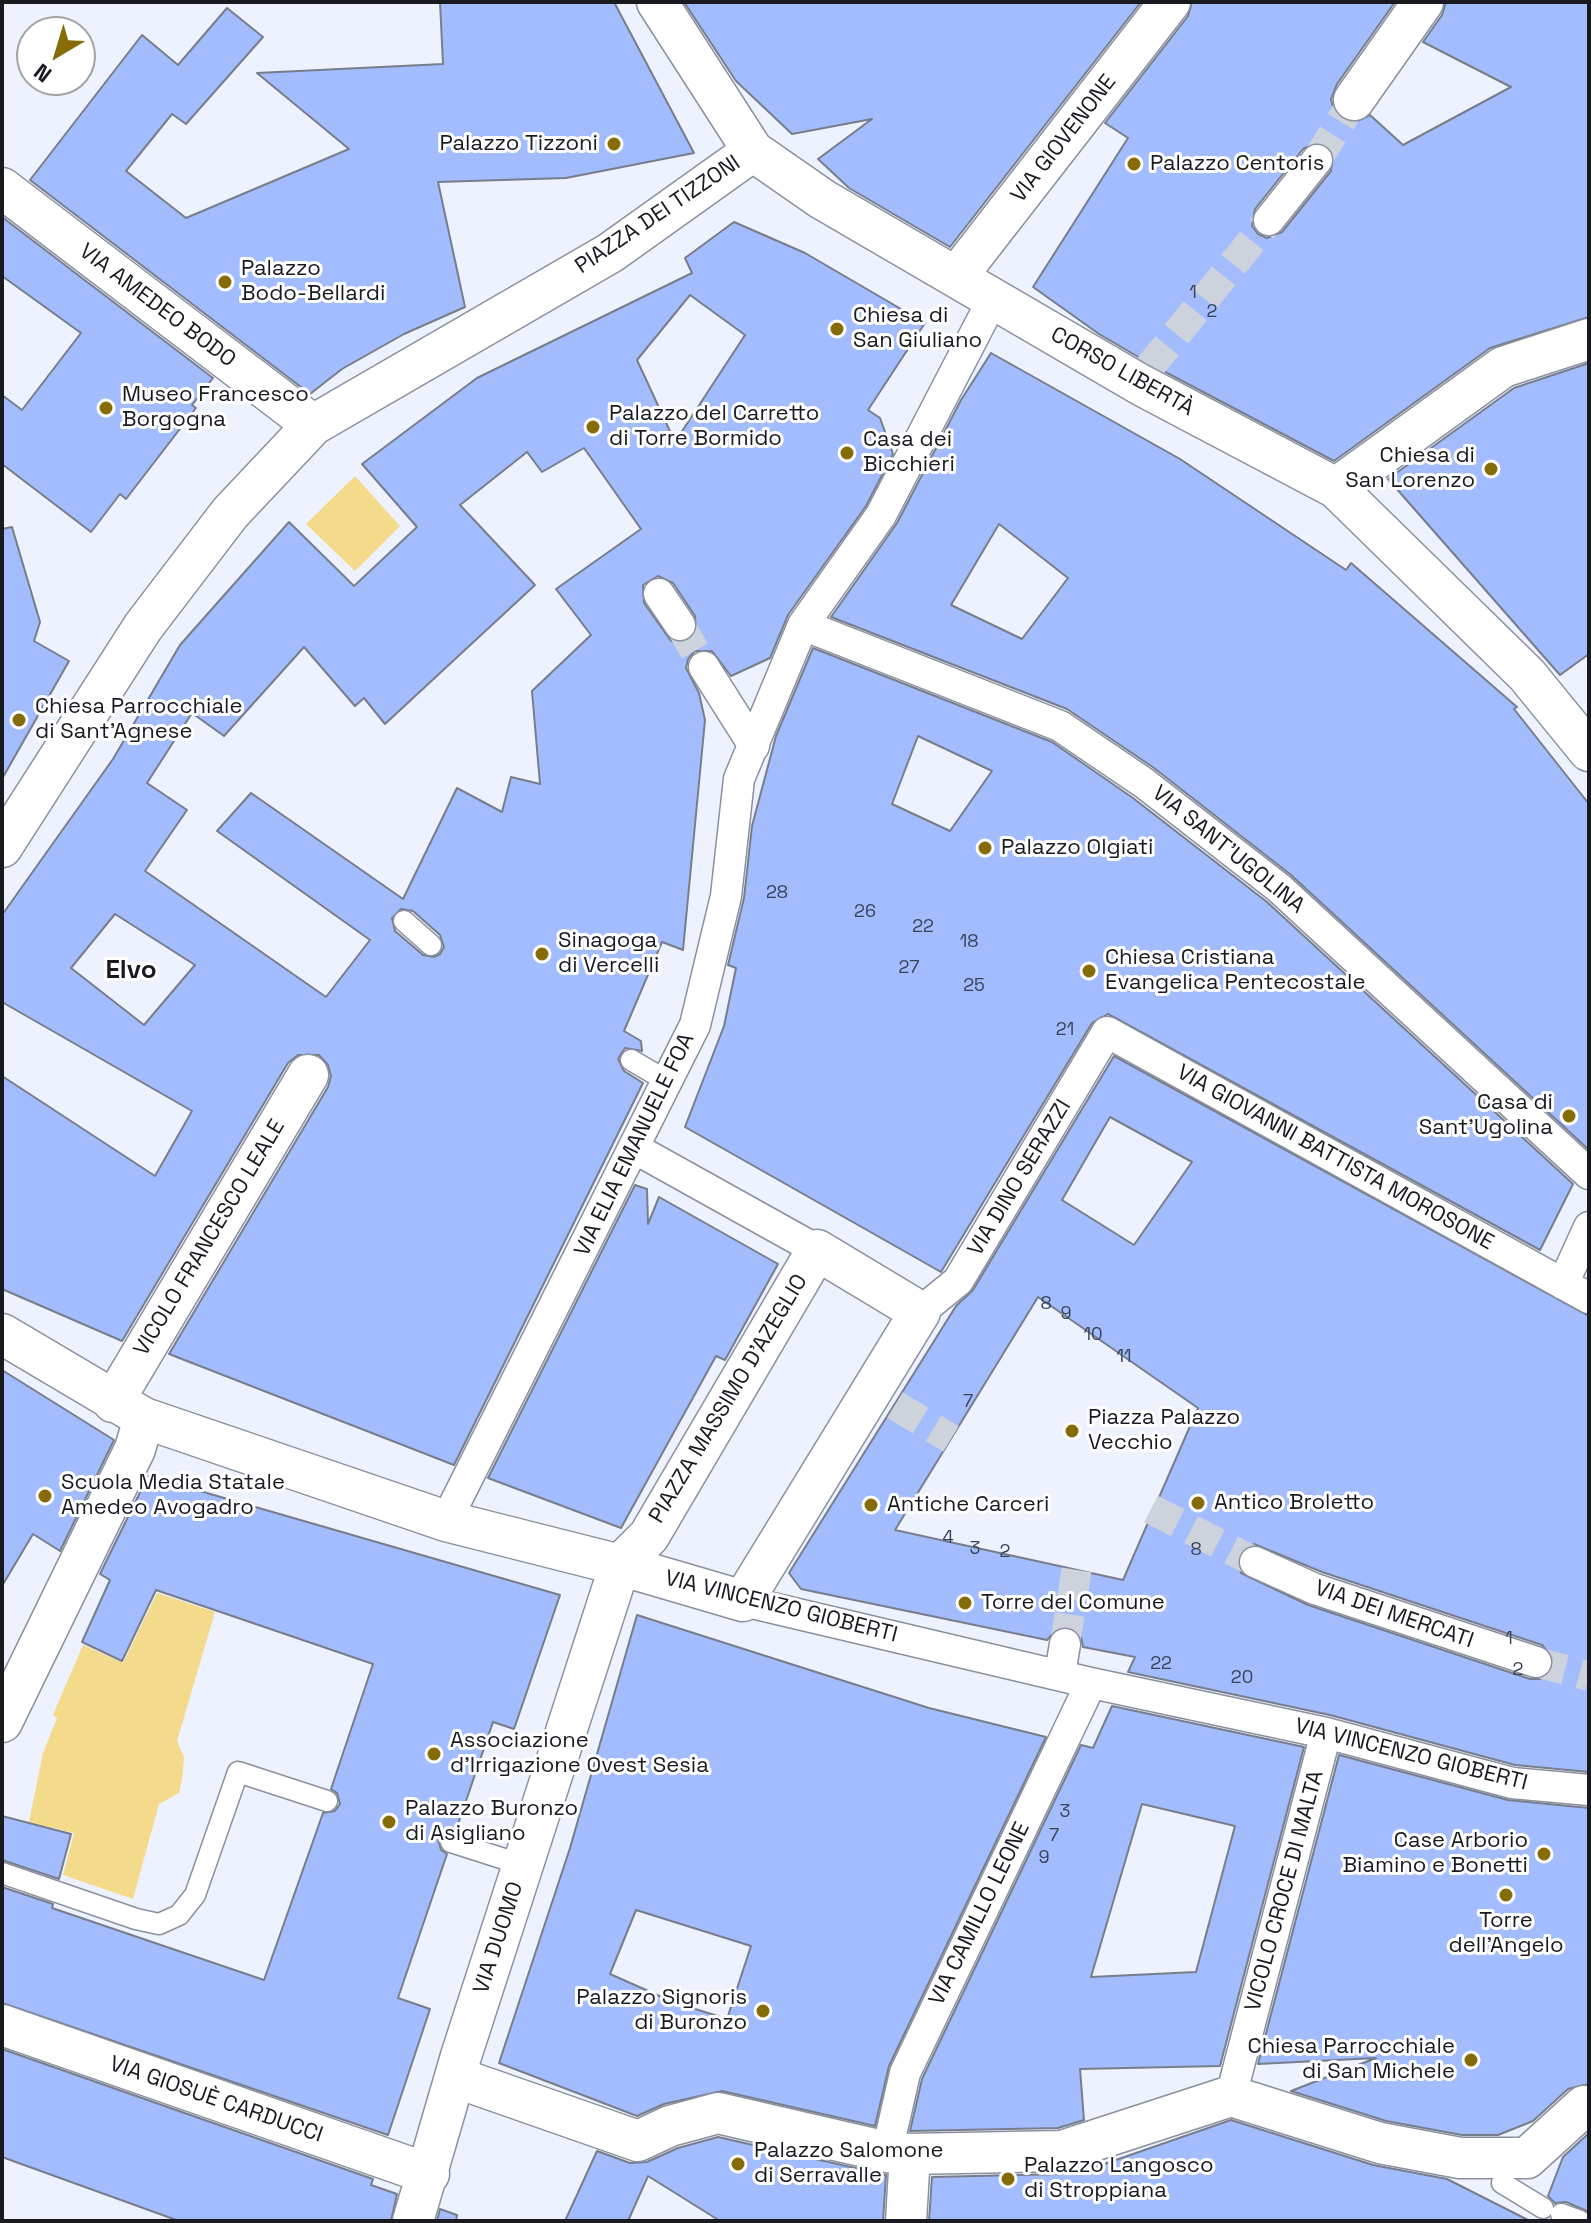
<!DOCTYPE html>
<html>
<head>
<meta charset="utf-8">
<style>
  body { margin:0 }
  #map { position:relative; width:1591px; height:2223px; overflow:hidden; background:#edf2fe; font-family:"Space Grotesk",sans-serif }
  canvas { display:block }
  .frame { position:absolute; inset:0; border:4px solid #181a1f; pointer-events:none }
  .north { position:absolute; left:16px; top:16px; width:80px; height:80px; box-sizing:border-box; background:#fff; border:2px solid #a3a3a5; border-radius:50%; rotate:218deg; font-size:22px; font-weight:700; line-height:32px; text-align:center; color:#181a1f }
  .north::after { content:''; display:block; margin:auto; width:28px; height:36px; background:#856c08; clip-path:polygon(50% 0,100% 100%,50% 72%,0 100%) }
</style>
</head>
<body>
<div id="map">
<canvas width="1591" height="2223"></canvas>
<div class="frame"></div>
<div class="north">N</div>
</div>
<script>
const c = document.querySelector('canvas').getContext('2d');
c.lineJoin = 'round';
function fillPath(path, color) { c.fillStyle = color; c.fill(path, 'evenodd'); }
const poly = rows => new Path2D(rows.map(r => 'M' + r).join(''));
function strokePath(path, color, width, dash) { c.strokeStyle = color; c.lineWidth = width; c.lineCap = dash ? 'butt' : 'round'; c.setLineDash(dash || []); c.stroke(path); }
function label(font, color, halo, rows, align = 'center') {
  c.font = font + ' "Space Grotesk",sans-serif'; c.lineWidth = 6; c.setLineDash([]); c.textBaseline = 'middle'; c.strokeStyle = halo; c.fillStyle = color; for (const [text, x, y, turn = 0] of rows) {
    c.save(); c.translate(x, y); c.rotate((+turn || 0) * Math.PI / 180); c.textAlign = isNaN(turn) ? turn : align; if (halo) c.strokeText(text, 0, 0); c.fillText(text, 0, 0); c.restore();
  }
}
fillPath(poly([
  [355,476,400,526,355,571,306,524],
  [157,1593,215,1612,177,1741,184,1757,182,1780,179,1793,159,1804,133,1899,63,1875,74,1833,29,1822,43,1753,57,1718,53,1715,83,1645,123,1663]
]), '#f4da8b');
const building = poly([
  [440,2,614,2,694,153,566,178,438,182,465,307,404,334,342,369,310,394,30,180,142,35,178,65,227,8,263,37,186,124,172,114,126,171,186,218,349,149,257,73,443,64,440,2],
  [684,2,1141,2,950,247,849,188,818,159,872,119,792,134,736,81,684,2],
  [1192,2,1395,2,1337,84,1331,99,1334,110,1341,119,1353,123,1370,115,1403,145,1511,87,1423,42,1442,15,1446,2,1589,2,1589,317,1490,348,1334,461,1152,365,1099,334,1033,287,1128,138,1105,123,1188,16,1192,2],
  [1319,142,1333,153,1331,171,1282,232,1267,238,1258,234,1252,226,1255,209,1303,149,1319,142],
  [2,217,213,378,192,405,196,408,126,499,120,494,91,532,2,464,2,395,22,410,81,333,2,276,2,217],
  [734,222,805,253,925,323,868,410,880,418,893,454,866,506,788,615,770,658,731,676,712,651,695,651,688,659,686,668,699,693,705,720,683,950,662,942,624,1031,641,1041,642,1051,625,1048,618,1059,624,1071,643,1083,454,1465,169,1354,328,1087,331,1076,328,1065,319,1055,298,1055,288,1063,122,1341,2,1289,2,1076,155,1176,192,1111,2,1002,2,915,113,759,180,645,289,522,354,586,417,527,362,464,477,378,692,273,685,258,734,222],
  [690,295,745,335,675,442,637,360,690,295],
  [584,448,641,529,556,589,591,635,532,691,540,784,511,777,502,812,457,788,403,899,251,793,217,831,370,940,326,997,145,871,187,810,147,783,192,713,224,736,304,647,355,706,364,698,385,724,535,585,460,505,527,452,542,472,584,448],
  [658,576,673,583,695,616,696,632,689,640,671,641,644,603,643,585,658,576],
  [401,909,413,911,440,935,444,947,440,954,434,957,423,955,395,931,392,918,401,909],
  [115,914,195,965,144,1025,71,968,115,914],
  [991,353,1180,459,1346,570,1351,563,1517,707,1514,709,1589,804,1589,1150,1291,875,1154,768,1067,709,831,617,897,523,961,400,991,353],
  [999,524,1068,578,1022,639,951,605,999,524],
  [1589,363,1589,654,1560,675,1388,479,1514,388,1589,363],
  [12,527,40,622,34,641,69,661,2,779,2,529,12,527],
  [813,648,1052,742,1133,798,1267,902,1573,1184,1540,1250,1108,1014,1092,1023,941,1272,685,1127,724,1026,736,968,728,965,744,898,752,826,776,736,813,648],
  [918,736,992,771,950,831,892,804,918,736],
  [1114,1056,1589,1316,1589,1772,1515,1765,1330,1715,1128,1672,1135,1657,1083,1647,1081,1637,1069,1626,1058,1628,1047,1640,801,1589,789,1573,956,1306,973,1290,1114,1056],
  [1110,1117,1192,1162,1134,1245,1062,1200,1110,1117],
  [1038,1297,1198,1408,1123,1580,895,1530,1038,1297],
  [1254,1544,1322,1572,1542,1645,1553,1658,1553,1668,1540,1679,1530,1679,1308,1605,1241,1573,1238,1555,1254,1544],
  [635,1185,647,1189,648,1224,659,1197,778,1264,725,1360,716,1356,621,1528,488,1478,635,1185],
  [2,1370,114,1440,60,1551,33,1534,2,1586,2,1370],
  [148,1476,560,1595,514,1729,493,1722,456,1830,443,1832,438,1839,441,1850,447,1854,398,1998,430,2009,388,2135,2,2003,2,1887,53,1904,52,1908,264,1980,323,1813,335,1811,340,1804,337,1793,331,1789,373,1664,156,1590,122,1661,82,1642,110,1580,100,1574,148,1476],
  [637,1615,929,1708,1046,1737,889,2066,875,2126,722,2091,664,2104,637,2116,499,2063,570,1848,637,1615],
  [636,1910,751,1946,727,2019,673,2002,610,1974,636,1910],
  [1112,1706,1304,1747,1220,2066,1080,2069,1084,2120,1058,2128,910,2131,922,2079,1081,1745,1093,1748,1112,1706],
  [1142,1804,1235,1826,1196,1972,1091,1977,1142,1804],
  [1339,1755,1508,1800,1589,1808,1589,2084,1568,2089,1533,2121,1498,2135,1462,2135,1386,2121,1291,2091,1376,2058,1258,2064,1339,1755],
  [2,1816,71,1834,59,1879,2,1860,2,1816],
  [2,2049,373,2179,371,2185,397,2194,391,2221,179,2221,2,2157,2,2049],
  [1231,2120,1373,2165,1447,2179,1530,2221,929,2221,932,2177,1062,2174,1087,2167,1087,2170,1231,2120],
  [1589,2133,1589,2212,1566,2202,1555,2203,1548,2196,1563,2157,1589,2133],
  [718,2137,886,2175,883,2221,720,2221,648,2176,628,2221,565,2221,597,2151,630,2163,647,2162,678,2148,718,2137],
  [440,2209,457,2215,456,2221,437,2221,440,2209]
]);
fillPath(building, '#a2bcfe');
strokePath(building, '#777d8a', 2);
strokePath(poly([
  [1317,160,1354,100],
  [1148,369,1269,220],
  [680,625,704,667],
  [895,1405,951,1439],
  [1151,1509,1255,1562],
  [1065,1644,1077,1567],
  [1536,1662,1589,1676]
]), '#cdd2dd', 30, [30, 15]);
const service = poly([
  [404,921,431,945],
  [631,1060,667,1081],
  [451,1842,523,1865],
  [2,1873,136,1919,159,1924,179,1915,195,1895,238,1772,327,1801],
  [1502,2183,1543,2208],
  [1561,2214,1580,2221]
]);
const pedestrian = poly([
  [1269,220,1317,160],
  [659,594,680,625],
  [803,625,1060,726,1144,783,1279,888,1589,1174],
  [704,667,754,746],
  [634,1148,817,1250],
  [1563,1284,1589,1227],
  [920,1312,958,1281,1107,1032,1589,1298],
  [446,1521,695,1025,726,896,739,779,803,625,881,515,993,299],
  [1255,1562,1315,1589,1536,1662],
  [743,1601,1091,1683,1326,1733,1512,1783,1589,1790],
  [1060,1674,1065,1644],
  [1231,2096,1326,1733],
  [887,2152,905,2073,1091,1683]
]);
const minor = poly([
  [657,2,753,151,822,199,1141,385,1336,488,1527,675,1589,751],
  [1354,100,1423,2],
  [2,188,313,425],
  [957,276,1170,2],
  [1336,488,1503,367,1589,339],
  [2,847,143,627,230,513,313,425,610,253,753,151],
  [2,1334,144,1418,446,1521,620,1565,743,1601,920,1312,817,1250,649,1536,620,1565,461,2056,413,2221],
  [113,1402,308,1075],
  [2,1722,135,1449,144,1418],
  [2,2025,429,2174],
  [455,2077,638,2141,670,2126,718,2113,887,2152,910,2154,1062,2151,1231,2096,1380,2143,1460,2158,1527,2158,1584,2106,1589,2108],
  [906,2221,910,2154]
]);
strokePath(service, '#8a909d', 23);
strokePath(pedestrian, '#8a909d', 33);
strokePath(minor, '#8a909d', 43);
strokePath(service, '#fff', 20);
strokePath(pedestrian, '#fff', 30);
strokePath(minor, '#fff', 40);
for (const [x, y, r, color] of [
  [614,144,8,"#856c08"],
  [1134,164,8,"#856c08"],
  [225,282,8,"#856c08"],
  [837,329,8,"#856c08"],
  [106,408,8,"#856c08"],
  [593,427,8,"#856c08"],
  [847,453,8,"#856c08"],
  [1491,469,8,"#856c08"],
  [19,720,8,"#856c08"],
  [985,848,8,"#856c08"],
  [542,954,8,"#856c08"],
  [1089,971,8,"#856c08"],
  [1569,1116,8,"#856c08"],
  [1072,1431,8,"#856c08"],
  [45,1496,8,"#856c08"],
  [1198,1503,8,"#856c08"],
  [871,1505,8,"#856c08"],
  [965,1603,8,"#856c08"],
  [434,1754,8,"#856c08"],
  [389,1822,8,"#856c08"],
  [1544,1854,8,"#856c08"],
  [1506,1895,8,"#856c08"],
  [763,2011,8,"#856c08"],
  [1471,2060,8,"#856c08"],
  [738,2164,8,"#856c08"],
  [1008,2179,8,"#856c08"]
]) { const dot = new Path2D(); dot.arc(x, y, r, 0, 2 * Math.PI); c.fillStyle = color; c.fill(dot); strokePath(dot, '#fff', 3); }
label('18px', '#3a4257', null, [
  ["1",1193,293],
  ["2",1212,312],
  ["28",777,893],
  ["26",865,912],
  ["22",923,927],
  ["18",969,942],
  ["27",909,968],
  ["25",974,986],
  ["21",1065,1030],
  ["8",1046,1304],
  ["9",1066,1314],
  ["10",1093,1335],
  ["11",1124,1357],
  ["7",968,1402],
  ["4",948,1538],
  ["3",975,1549],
  ["8",1196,1550],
  ["2",1005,1552],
  ["1",1509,1639],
  ["22",1161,1664],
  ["2",1518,1670],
  ["20",1242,1678],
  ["3",1065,1812],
  ["7",1054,1836],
  ["9",1044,1858]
]);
label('22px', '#181a1f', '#fff', [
  ["VIA GIOVENONE",1064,139,-52],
  ["PIAZZA DEI TIZZONI",658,215,-34],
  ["VIA AMEDEO BODO",157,306,37],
  ["CORSO LIBERTÀ",1122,372,29],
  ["VIA SANT'UGOLINA",1228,850,39],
  ["VIA ELIA EMANUELE FOA",635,1145,-64],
  ["VIA GIOVANNI BATTISTA MOROSONE",1335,1158,29],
  ["VIA DINO SERAZZI",1020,1178,-59],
  ["VICOLO FRANCESCO LEALE",210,1238,-59],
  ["PIAZZA MASSIMO D'AZEGLIO",729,1399,-59],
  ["VIA VINCENZO GIOBERTI",781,1607,14],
  ["VIA DEI MERCATI",1394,1615,19],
  ["VIA VINCENZO GIOBERTI",1411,1755,14],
  ["VICOLO CROCE DI MALTA",1285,1891,-75],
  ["VIA CAMILLO LEONE",980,1914,-64],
  ["VIA DUOMO",499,1938,-72],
  ["VIA GIOSUÈ CARDUCCI",216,2100,19]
]);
label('22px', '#181a1f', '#fff', [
  ["Palazzo Tizzoni",598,144,"right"],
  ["Palazzo Centoris",1150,164],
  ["Palazzo",241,269],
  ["Bodo-Bellardi",241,294],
  ["Chiesa di",853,316],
  ["San Giuliano",853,341],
  ["Museo Francesco",122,395],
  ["Borgogna",122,420],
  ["Palazzo del Carretto",609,414],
  ["di Torre Bormido",609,439],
  ["Casa dei",863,440],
  ["Bicchieri",863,465],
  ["Chiesa di",1475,456,"right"],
  ["San Lorenzo",1475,481,"right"],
  ["Chiesa Parrocchiale",35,707],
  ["di Sant'Agnese",35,732],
  ["Palazzo Olgiati",1001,848],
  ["Sinagoga",558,941],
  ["di Vercelli",558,966],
  ["Chiesa Cristiana",1105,958],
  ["Evangelica Pentecostale",1105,983],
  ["Casa di",1553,1103,"right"],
  ["Sant'Ugolina",1553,1128,"right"],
  ["Piazza Palazzo",1088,1418],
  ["Vecchio",1088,1443],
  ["Scuola Media Statale",61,1483],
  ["Amedeo Avogadro",61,1508],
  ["Antico Broletto",1214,1503],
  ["Antiche Carceri",887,1505],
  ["Torre del Comune",981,1603],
  ["Associazione",450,1741],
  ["d’Irrigazione Ovest Sesia",450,1766],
  ["Palazzo Buronzo",405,1809],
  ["di Asigliano",405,1834],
  ["Case Arborio",1528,1841,"right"],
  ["Biamino e Bonetti",1528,1866,"right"],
  ["Torre",1506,1921,"center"],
  ["dell'Angelo",1506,1946,"center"],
  ["Palazzo Signoris",747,1998,"right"],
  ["di Buronzo",747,2023,"right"],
  ["Chiesa Parrocchiale",1455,2047,"right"],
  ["di San Michele",1455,2072,"right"],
  ["Palazzo Salomone",754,2151],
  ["di Serravalle",754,2176],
  ["Palazzo Langosco",1024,2166],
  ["di Stroppiana",1024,2191]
], 'left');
label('bold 26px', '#181a1f', '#fff', [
  ["Elvo",131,971]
]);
</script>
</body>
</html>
